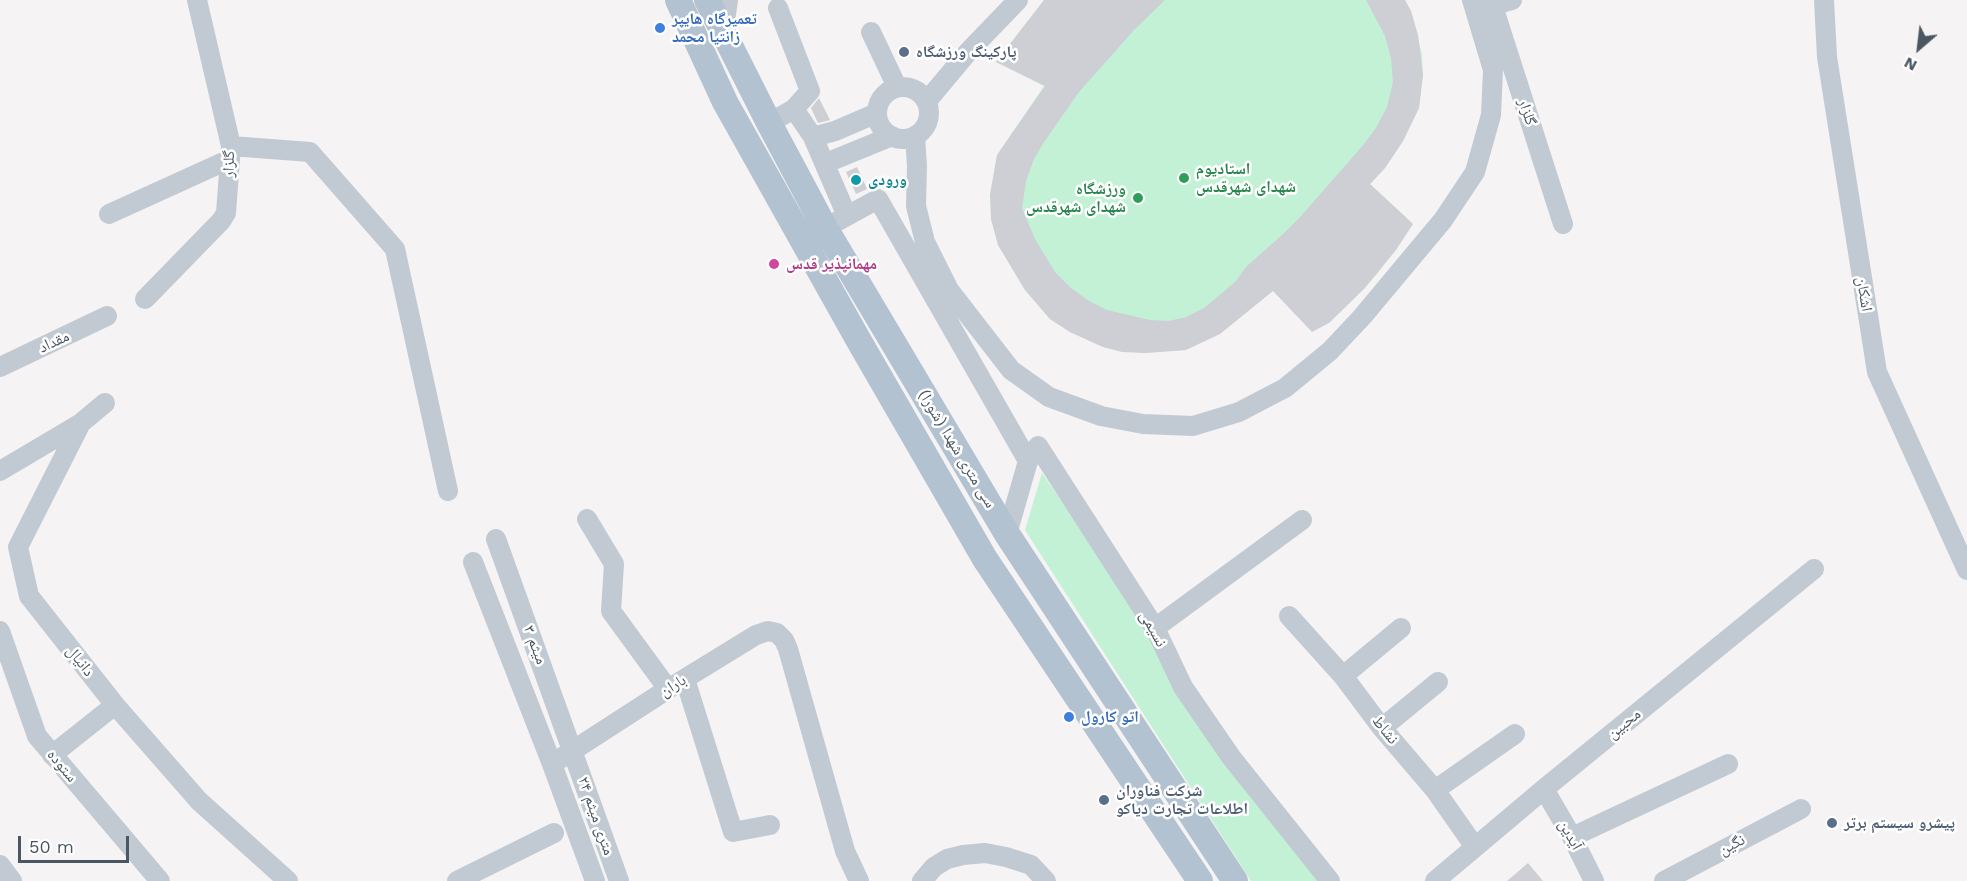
<!DOCTYPE html>
<html>
<head>
<meta charset="utf-8">
<style>
  body { margin:0 }
  #map { position:relative; width:1967px; height:881px; overflow:hidden; background:#f5f3f3; font-family:"Work Sans",sans-serif }
  canvas { display:block }
  .north { position:absolute; left:1889px; top:18px; width:60px; height:60px; -webkit-text-stroke:4px #fff; paint-order:stroke; rotate:208deg; font-size:16px; font-weight:700; line-height:24px; text-align:center; color:#4a5661 }
  .north::after { content:''; display:block; margin:auto; width:21px; height:27px; background:#4a5661; clip-path:polygon(50% 0,100% 100%,50% 72%,0 100%) }
  .scale { position:absolute; left:18px; top:836px; width:111px; height:27px; box-sizing:border-box; border:3px solid #4a5661; border-top:0; padding-left:8px; font-size:18px; line-height:21px; white-space:nowrap; color:#4a5661; -webkit-text-stroke:4px #fff; paint-order:stroke }
</style>
</head>
<body>
<div id="map">
<canvas width="1967" height="881"></canvas>
<div class="north">N</div>
<div class="scale">50 m</div>
</div>
<script>
const c = document.querySelector('canvas').getContext('2d');
c.lineJoin = 'round';
function fillPath(path, color) { c.fillStyle = color; c.fill(path, 'evenodd'); }
const poly = rows => new Path2D(rows.map(r => 'M' + r).join(''));
function strokePath(path, color, width, dash) { c.strokeStyle = color; c.lineWidth = width; c.lineCap = dash ? 'butt' : 'round'; c.setLineDash(dash || []); c.stroke(path); }
function label(font, color, halo, rows, align = 'center') {
  c.font = font + ' "Work Sans","Noto Naskh Arabic",sans-serif'; c.lineWidth = 5; c.setLineDash([]); c.textBaseline = 'middle'; c.strokeStyle = halo; c.fillStyle = color; for (const [text, x, y, turn = 0] of rows) {
    c.save(); c.translate(x, y); c.rotate((+turn || 0) * Math.PI / 180); c.textAlign = isNaN(turn) ? turn : align; if (halo) c.strokeText(text, 0, 0); c.fillText(text, 0, 0); c.restore();
  }
}
fillPath(poly([
  [1044,0,1405,0,1411,11,1422,55,1423,75,1419,108,1403,141,1385,168,1370,184,1413,224,1378,273,1329,323,1273,290,1186,350,1141,353,1103,347,1070,332,1050,319,1025,290,998,245,992,222,990,195,997,155,1044,86,996,62],
  [1042,473,1140,615,1320,881,1251,881,1025,530]
]), '#c3f1d5');
fillPath(poly([
  [1044,0,1165,0,1134,30,1079,92,1044,142,1034,159,1026,181,1022,208,1035,239,1055,272,1071,288,1089,301,1107,310,1150,320,1169,321,1186,317,1204,308,1221,294,1236,281,1246,267,1282,235,1302,215,1364,144,1376,128,1387,107,1393,82,1391,58,1385,36,1366,0,1405,0,1411,11,1418,35,1423,75,1419,108,1403,141,1385,168,1370,184,1413,224,1396,250,1364,289,1329,323,1312,332,1273,291,1220,334,1186,350,1146,353,1122,352,1103,347,1070,332,1050,319,1025,290,998,245,991,219,990,195,997,155,1045,86,996,62],
  [819,98,830,120,818,123,811,108],
  [857,167,867,189,856,194,846,172],
  [1528,863,1543,881,1507,881]
]), '#cdcfd5');
strokePath(poly([
  [1491,0,1563,224],
  [1824,0,1827,57,1877,372,1967,570],
  [1493,5,1512,0],
  [871,32,897,87],
  [723,35,728,0],
  '877 113a26 26 0 1 1 52 0a26 26 0 1 1-52 0Z',
  [927,101,968,52,1018,0],
  [794,109,813,137,847,216],
  [769,123,794,109,810,91,778,8],
  [915,136,917,166,916,206,925,242,949,290,1011,370,1049,397,1101,416,1143,424,1193,426,1239,412,1285,388,1330,351,1362,317,1443,220,1475,172,1491,115,1493,70,1472,0],
  [813,137,835,131,877,113],
  [231,146,310,152,395,249,448,491],
  [826,163,892,136],
  [109,214,230,159],
  [825,228,878,199,1028,461],
  [145,299,221,221,226,213,231,146,197,0],
  [0,367,107,316],
  [105,403,81,423,18,547,29,596,115,705,199,801,288,881],
  [0,471,81,423],
  [587,519,614,564,611,611,668,689],
  [1007,534,1028,461,1038,446,1155,628,1183,687,1231,757,1330,881],
  [496,539,619,881],
  [473,562,552,764,595,881],
  [1289,616,1343,676,1382,728,1435,790,1475,847],
  [1155,628,1302,520],
  [0,631,37,736,160,881],
  [1343,676,1401,628],
  [685,679,733,832,770,825],
  [1382,728,1438,682],
  [52,755,115,705],
  [552,764,668,689,756,635,768,631,777,633,784,640,788,649,845,851,859,881],
  [1544,789,1572,837,1594,881],
  [1435,790,1515,734],
  [1572,837,1728,764],
  [0,865,12,881],
  [457,881,554,833],
  [922,881,934,867,947,859,963,855,985,853,1006,857,1031,865,1046,881],
  [1435,881,1544,789,1814,569],
  [1664,881,1801,809]
]), '#c1cad2', 20);
strokePath(poly([
  [678,0,725,102,859,341,985,559,1200,881],
  [707,0,769,123,825,228,1007,534,1235,881]
]), '#b3c2d1', 26);
for (const [x, y, r, color] of [
  [660,28,6,"#3f7fe0"],
  [904,52,6,"#5c6f8a"],
  [1184,178,6,"#2e9e5b"],
  [856,180,6,"#0f9aa8"],
  [1138,198,6,"#2e9e5b"],
  [774,264,6,"#d1479c"],
  [1069,717,6,"#3f7fe0"],
  [1104,800,6,"#5c6f8a"],
  [1832,823,6,"#5c6f8a"]
]) { const dot = new Path2D(); dot.arc(x, y, r, 0, 2 * Math.PI); c.fillStyle = color; c.fill(dot); strokePath(dot, '#fff', 2); }
label('bold 16px', '#366cbe', '#fff', [
  ["تعمیرگاه هایپر",672,19],
  ["زانتیا محمد",672,37],
  ["اتو کارول",1081,717]
], 'left');
label('bold 16px', '#4e5e75', '#fff', [
  ["پارکینگ ورزشگاه",916,52],
  ["شرکت فناوران",1116,791],
  ["اطلاعات تجارت دیاکو",1116,809],
  ["پیشرو سیستم برتر",1844,823]
], 'left');
label('16px', '#4a5661', '#fff', [
  ["گلزار",1527,112,72],
  ["گلزار",229,164,-88],
  ["اشکان",1864,294,81],
  ["مقداد",54,342,-25],
  ["سی متری شهدا (شورا)",957,449,59],
  ["نسیمی",1153,629,61],
  ["میثم ۳",535,645,70],
  ["دانیال",80,661,52],
  ["باران",673,686,-32],
  ["محبین",1624,724,-39],
  ["نشاط",1385,730,51],
  ["ستوده",62,766,50],
  ["۲۴ متری میثم",596,816,71],
  ["آیدین",1570,835,61],
  ["نگین",1732,845,-28]
]);
label('bold 16px', '#27864d', '#fff', [
  ["استادیوم",1196,169],
  ["شهدای شهرقدس",1196,187],
  ["ورزشگاه",1126,189,"right"],
  ["شهدای شهرقدس",1126,207,"right"]
], 'left');
label('bold 16px', '#0d838f', '#fff', [
  ["ورودی",868,180]
], 'left');
label('bold 16px', '#b23c85', '#fff', [
  ["مهمانپذیر قدس",786,264]
], 'left');
</script>
</body>
</html>
